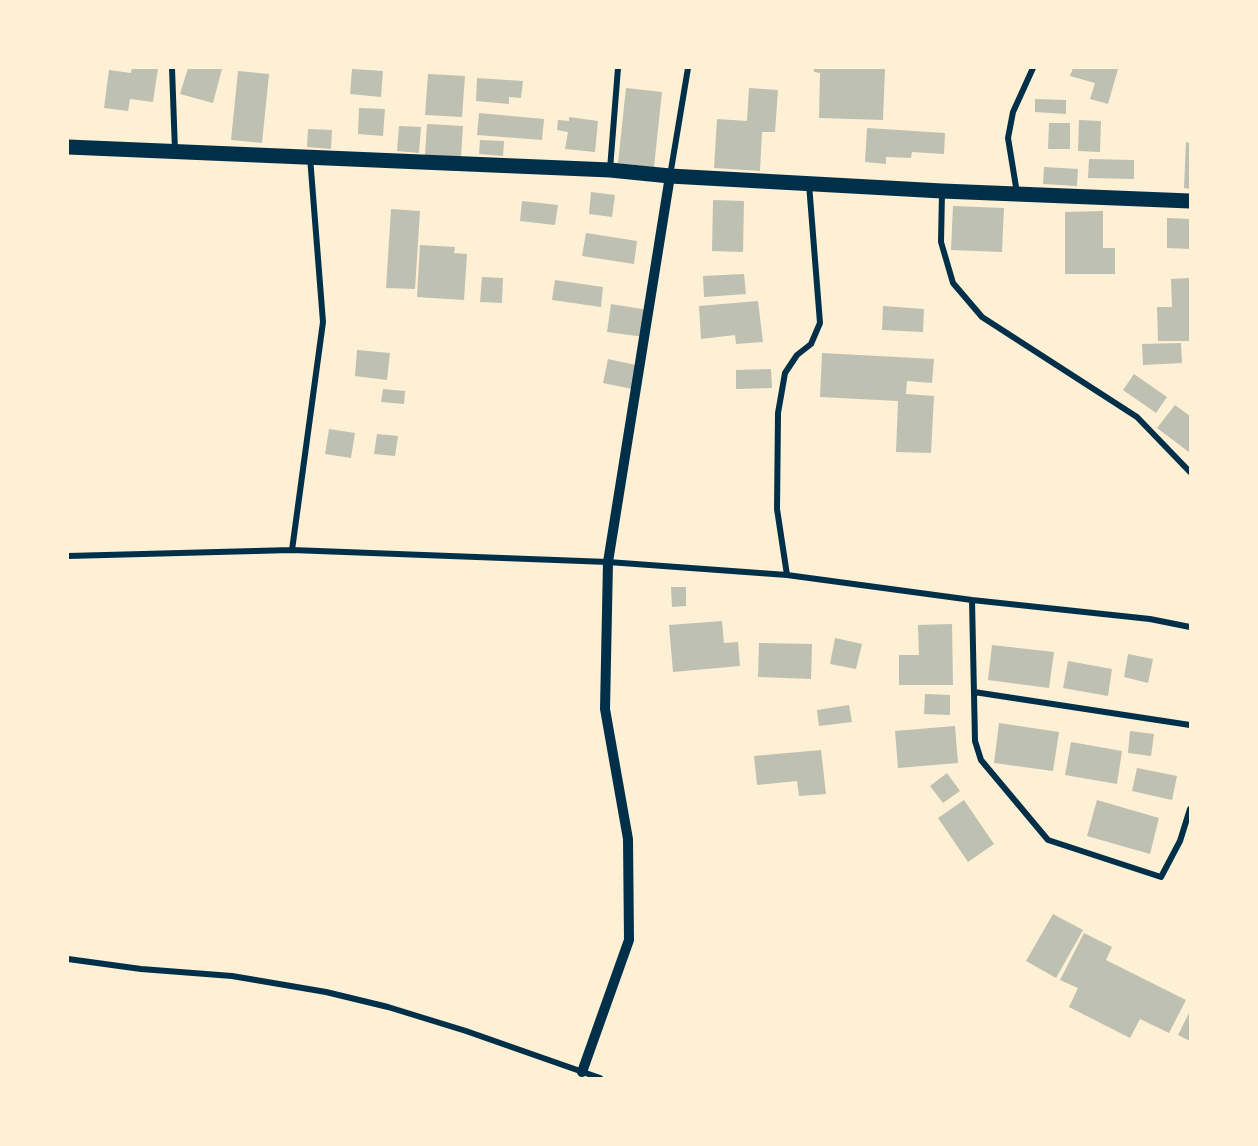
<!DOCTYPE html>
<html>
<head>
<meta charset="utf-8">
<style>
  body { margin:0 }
  #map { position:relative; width:1258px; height:1146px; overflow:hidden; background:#fdf0d5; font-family:Raleway,sans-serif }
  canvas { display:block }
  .frame { position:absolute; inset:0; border:69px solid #fdf0d5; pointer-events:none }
</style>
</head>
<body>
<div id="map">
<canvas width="1258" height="1146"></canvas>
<div class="frame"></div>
</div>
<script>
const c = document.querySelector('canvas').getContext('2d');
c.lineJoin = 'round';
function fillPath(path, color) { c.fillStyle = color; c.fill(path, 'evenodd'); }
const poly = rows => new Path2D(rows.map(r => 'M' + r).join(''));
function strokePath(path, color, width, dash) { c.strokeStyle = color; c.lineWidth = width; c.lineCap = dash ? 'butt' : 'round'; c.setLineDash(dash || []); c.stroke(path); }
fillPath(poly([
  [132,68,158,68,153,102,130,99,128,111,104,108,109,70,131,73],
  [188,68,222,69,213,103,180,94],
  [814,68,885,68,883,120,819,118,820,73,814,72],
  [1073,68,1118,69,1108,104,1090,99,1095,83,1070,76],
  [352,69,383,71,381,97,350,94],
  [238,71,269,74,262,143,231,140],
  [428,74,465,76,462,117,425,115],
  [477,78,523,81,521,98,509,97,509,104,476,101],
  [626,88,662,92,654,167,618,163],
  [749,88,778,90,775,132,762,132,760,171,714,168,717,119,747,121],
  [1035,99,1066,100,1066,114,1035,112],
  [359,108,385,109,383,136,358,134],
  [479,113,544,119,542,140,477,135],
  [569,117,598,121,595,152,565,149,568,132,557,130,558,120,569,121],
  [1079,120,1101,121,1100,152,1078,151],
  [1049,123,1070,123,1070,149,1048,149],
  [427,124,463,126,461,157,425,155],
  [399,126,421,127,419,153,397,151],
  [867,128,945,133,944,154,912,152,911,158,886,157,886,164,865,162],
  [308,129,332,130,331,149,307,147],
  [480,140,504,141,503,156,479,154],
  [1186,142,1190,143,1190,189,1184,188],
  [1089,159,1134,160,1134,179,1088,178],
  [1044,167,1078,169,1077,186,1043,184],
  [591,192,615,195,612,217,589,214],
  [713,200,744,201,743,252,712,251],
  [522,201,558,205,555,225,520,221],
  [953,206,1004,208,1002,252,951,250],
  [391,209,420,211,415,289,386,288],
  [1103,211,1103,248,1115,248,1115,274,1065,274,1065,212],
  [1167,218,1190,219,1190,249,1167,248],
  [586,233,637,241,634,264,582,256],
  [420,245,455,247,454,253,467,254,464,300,417,297],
  [744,274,746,294,704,297,703,276],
  [482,277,503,278,502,303,480,302],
  [1190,278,1190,341,1158,341,1157,307,1172,307,1171,279],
  [555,280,603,287,601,307,552,300],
  [758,301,763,342,736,344,735,335,701,339,699,306],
  [611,304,648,310,644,337,607,332],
  [883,306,924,309,923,332,882,330],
  [1181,343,1182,363,1143,365,1142,344],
  [357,350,390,353,387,380,355,376],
  [822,353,934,359,932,383,907,381,906,394,934,396,931,453,896,452,898,401,820,397],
  [608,359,636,365,632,389,603,383],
  [771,369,772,388,736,389,736,370],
  [1134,374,1167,397,1156,413,1123,390],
  [383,389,405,391,404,404,381,402],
  [1175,405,1190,416,1190,453,1157,428],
  [329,429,355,433,351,458,325,454],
  [377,434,398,436,395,456,374,454],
  [671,587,686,587,686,606,672,607],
  [722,621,724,643,738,642,740,666,673,672,669,625],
  [952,624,953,685,899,685,899,655,919,655,918,625],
  [835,638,862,644,856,669,830,664],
  [759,643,812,644,811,679,758,677],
  [992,645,1054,652,1049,688,988,680],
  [1128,654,1153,659,1148,683,1124,677],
  [1068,661,1112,669,1108,696,1063,688],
  [925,694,950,695,950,715,924,714],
  [849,705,852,722,819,726,817,710],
  [999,723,1059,732,1053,771,994,763],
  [955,726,958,763,898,768,895,731],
  [1130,731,1154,734,1151,756,1128,753],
  [1071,742,1122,751,1117,784,1065,775],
  [821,750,826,794,799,796,797,781,757,785,754,756],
  [1137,768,1177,776,1172,800,1132,791],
  [947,773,960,791,943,803,930,786],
  [964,800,994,844,968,862,938,818],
  [1097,800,1159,818,1150,854,1087,836],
  [1053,914,1083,930,1056,978,1026,961],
  [1084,933,1112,947,1106,960,1186,1000,1169,1033,1140,1019,1130,1038,1069,1007,1078,988,1060,980],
  [1190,1011,1190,1041,1178,1035]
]), '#bec0b2');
strokePath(poly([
  [172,68,175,151],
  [610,169,618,68],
  [670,176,688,68],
  [942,192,941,242,953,283,982,317,1137,417,1190,472],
  [1017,193,1008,138,1013,112,1033,68],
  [292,550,323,322,310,157],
  [68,556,292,550,608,562,787,575,972,600,1150,619,1190,627],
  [787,575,777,509,778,413,785,373,797,355,811,344,820,323,809,184],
  [972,600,975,741,981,760,1048,840,1161,877,1180,841,1190,809],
  [974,692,1190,725],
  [68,959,141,969,232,976,326,992,388,1007,466,1031,600,1078]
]), '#003049', 6);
strokePath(poly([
  [582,1072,629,940,628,839,605,709,608,562,670,176]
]), '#003049', 10);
strokePath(poly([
  [68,147,610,170,670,176,942,191,1190,201]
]), '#003049', 15);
</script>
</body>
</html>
